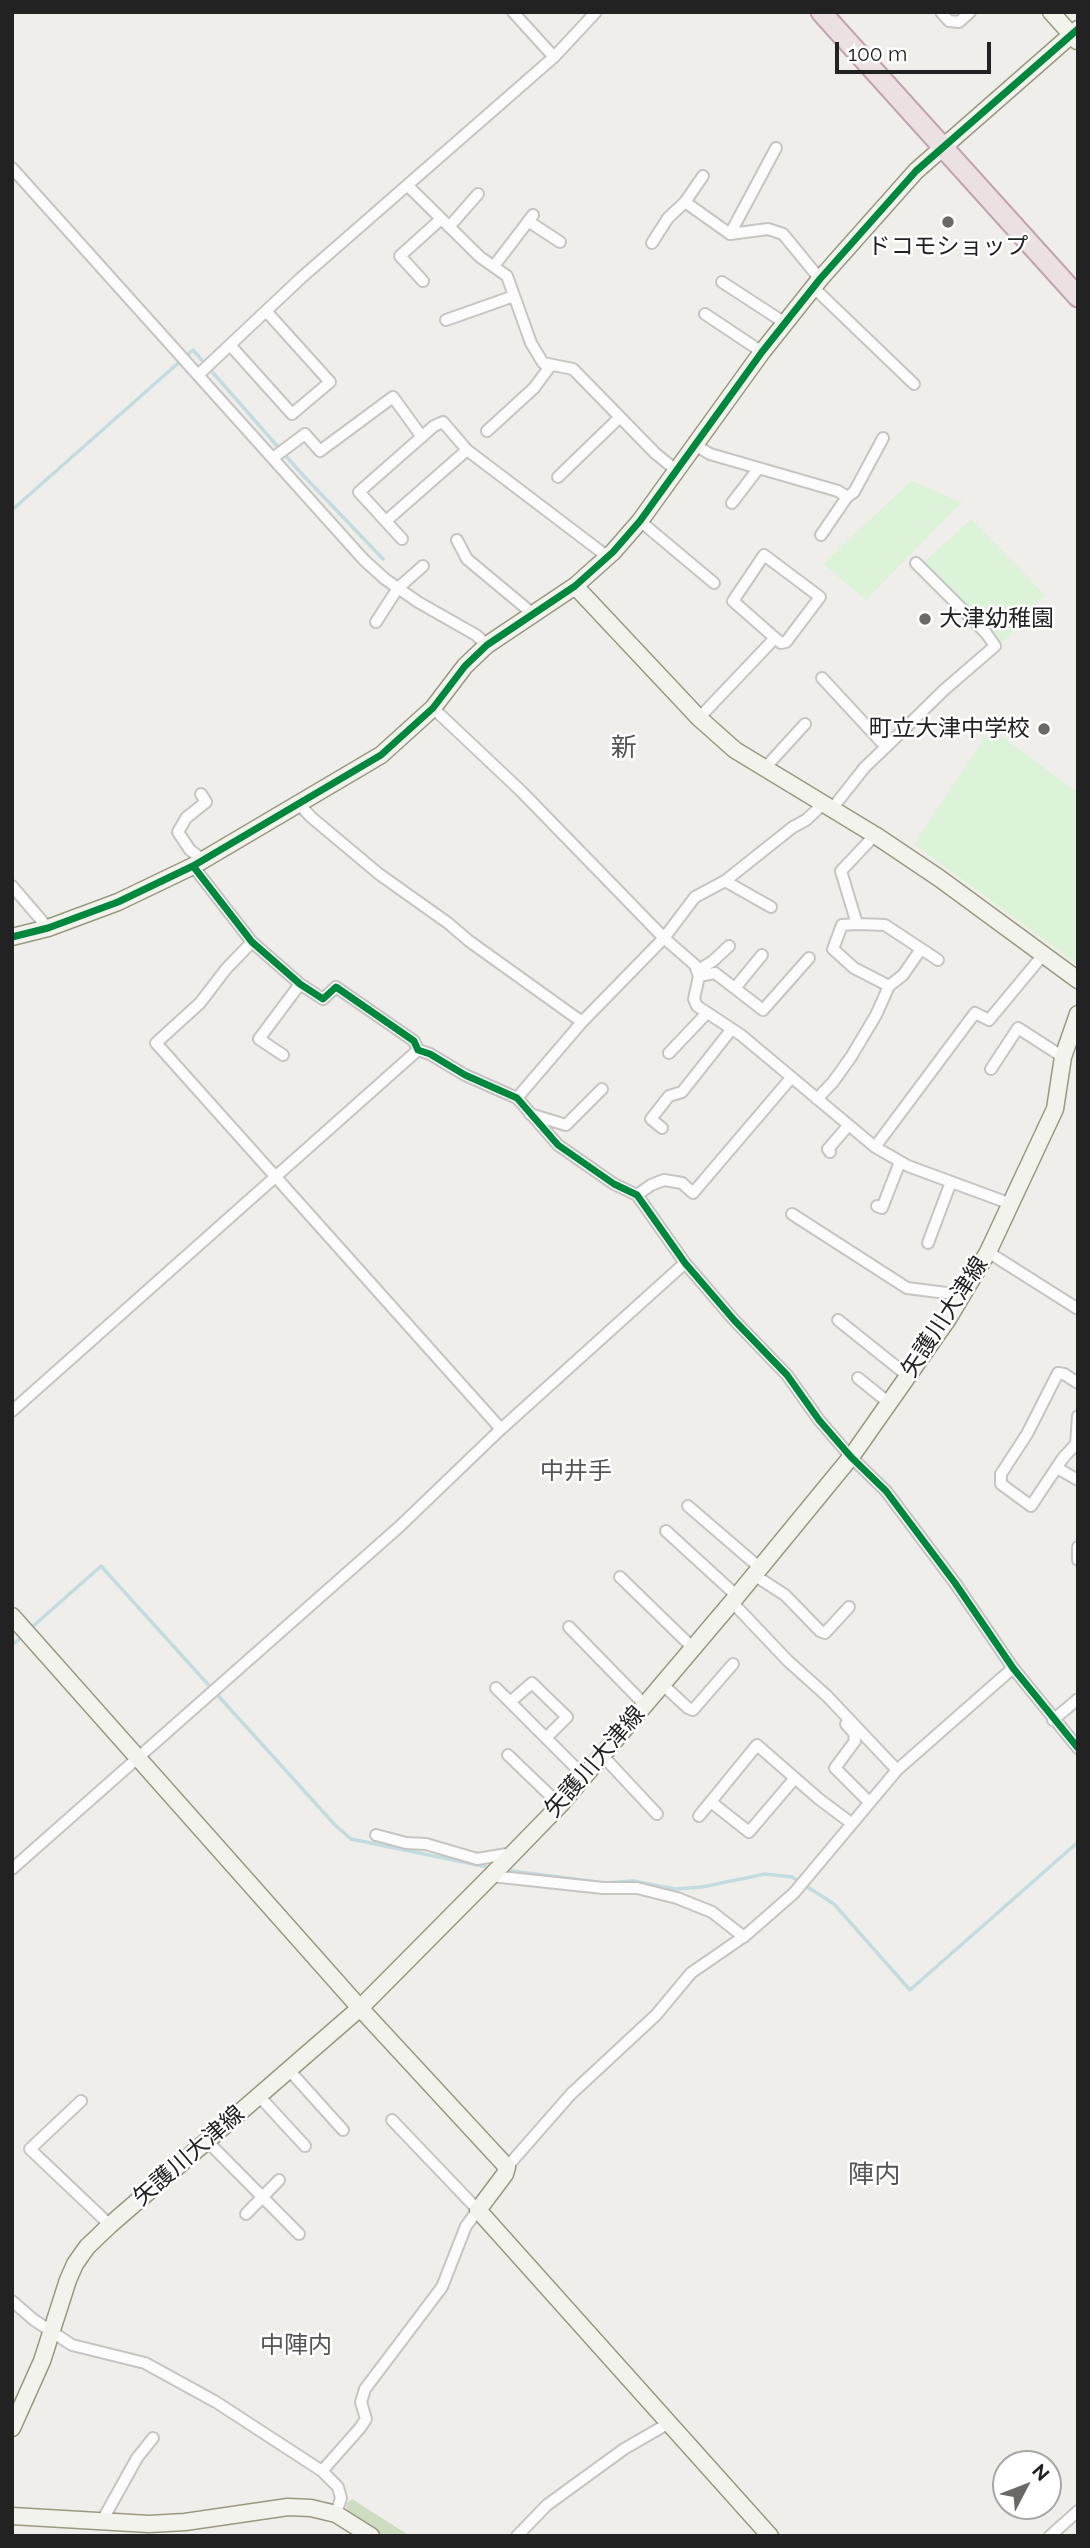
<!DOCTYPE html>
<html>
<head>
<meta charset="utf-8">
<style>
  body { margin:0 }
  #map { position:relative; width:1090px; height:2548px; overflow:hidden; background:#f0eeeb; font-family:Raleway,sans-serif }
  canvas { display:block }
  .frame { position:absolute; inset:0; border:14px solid #222; pointer-events:none }
  .north { position:absolute; left:992px; top:2450px; width:70px; height:70px; box-sizing:border-box; background:#fff; border:2px solid #a7a7a7; border-radius:50%; rotate:48deg; font-size:19px; font-weight:700; line-height:28px; text-align:center; color:#222 }
  .north::after { content:''; display:block; margin:auto; width:24px; height:32px; background:#6a6968; clip-path:polygon(50% 0,100% 100%,50% 72%,0 100%) }
  .scale { position:absolute; left:835px; top:42px; width:156px; height:32px; box-sizing:border-box; border:4px solid #222; border-top:0; padding-left:9px; font-size:21px; line-height:24px; white-space:nowrap; color:#222; -webkit-text-stroke:5px #fff; paint-order:stroke }
</style>
</head>
<body>
<div id="map">
<canvas width="1090" height="2548"></canvas>
<div class="frame"></div>
<div class="north">N</div>
<div class="scale">100 m</div>
</div>
<script>
const c = document.querySelector('canvas').getContext('2d');
c.lineJoin = 'round';
function fillPath(path, color) { c.fillStyle = color; c.fill(path, 'evenodd'); }
const poly = rows => new Path2D(rows.map(r => 'M' + r).join(''));
function strokePath(path, color, width, dash) { c.strokeStyle = color; c.lineWidth = width; c.lineCap = dash ? 'butt' : 'round'; c.setLineDash(dash || []); c.stroke(path); }
function label(font, color, halo, rows, align = 'center') {
  c.font = font + ' Raleway,"Noto Sans JP",sans-serif'; c.lineWidth = 5; c.setLineDash([]); c.textBaseline = 'middle'; c.strokeStyle = halo; c.fillStyle = color; for (const [text, x, y, turn = 0] of rows) {
    c.save(); c.translate(x, y); c.rotate((+turn || 0) * Math.PI / 180); c.textAlign = isNaN(turn) ? turn : align; if (halo) c.strokeText(text, 0, 0); c.fillText(text, 0, 0); c.restore();
  }
}
fillPath(poly([
  [352,2499,410,2536,380,2536,346,2512,347,2503]
]), '#cedcc2');
fillPath(poly([
  [911,481,962,502,866,600,823,564],
  [971,519,1045,595,1003,643,924,562],
  [991,728,1078,793,1077,964,914,844]
]), '#dcf2d9');
strokePath(poly([
  [12,510,193,350,300,472,383,559],
  [31,1628,101,1566,335,1825,351,1839,492,1868],
  [12,1645,23,1636],
  [504,1870,605,1883,633,1881,675,1889,702,1887,765,1874,792,1877,834,1904,910,1990,1078,1842]
]), '#c2dce0', 3.5);
const street = poly([
  [513,12,554,57],
  [941,12,949,21,959,22,970,12],
  [12,168,364,560,385,579,418,602,476,635,487,645],
  [703,176,685,202,730,234,768,229,783,234,820,279],
  [408,186,480,257,507,276,531,343,543,363,573,369,655,453,677,471],
  [528,221,560,242],
  [449,227,478,194],
  [730,234,776,148],
  [652,243,668,218,685,202],
  [494,266,533,215],
  [423,281,400,256,441,219],
  [722,282,785,323],
  [813,287,914,384],
  [705,314,762,352],
  [446,320,514,296],
  [230,345,292,414,330,382,266,311],
  [198,375,301,278,554,57,596,12],
  [487,431,534,388,551,365],
  [695,445,710,454,838,491,847,497],
  [273,458,305,434,320,451,393,397,422,437],
  [558,477,620,417],
  [732,503,758,469],
  [386,521,467,450],
  [640,521,714,583],
  [821,535,847,497,854,492,883,438],
  [402,539,359,492,434,426,443,422,467,450,608,557],
  [457,540,467,559,533,614],
  [376,622,398,588,423,566],
  [822,678,886,747,865,767,831,810],
  [433,708,521,791,664,938,695,965,699,976,694,999,697,1006,741,1035,875,1147,908,1166,1011,1204],
  [699,718,775,638,781,643,786,642,820,597,764,555,733,601,775,638],
  [886,747,944,690,995,646,986,633,916,563],
  [764,769,805,724],
  [201,794,206,802,186,818,178,832,190,850,198,856,206,858],
  [299,804,311,817,379,874,448,923,469,941,582,1022],
  [875,835,841,871,857,924,842,925,833,949,854,968,889,986],
  [193,866,252,942,300,984,323,999,336,987,414,1041,418,1050,430,1054,465,1075,517,1098,558,1145,614,1184,637,1195,685,1263,734,1320,787,1375,819,1420,851,1457,886,1491,955,1583,1013,1668,1078,1748],
  [725,881,771,907],
  [12,886,48,928],
  [857,924,885,925,938,960],
  [252,942,226,969,200,1003,156,1043,501,1429],
  [697,971,713,961,729,946],
  [699,976,715,973,763,1010,809,958],
  [735,988,762,955],
  [669,1053,707,1013],
  [283,1055,259,1039,300,984],
  [991,1069,1018,1028,1063,1057],
  [517,1098,582,1022,664,938,695,897,725,881,793,827,806,820,822,805],
  [817,1099,833,1082,851,1057,876,1015,889,986,903,975,921,949],
  [530,1114,566,1125,602,1089],
  [662,1128,651,1119,669,1096,682,1092,731,1030],
  [875,1147,975,1013,989,1020,1043,955],
  [830,1152,828,1149,848,1126],
  [637,1195,651,1185,664,1180,682,1183,693,1193,791,1078],
  [877,1206,882,1208,900,1162],
  [792,1214,907,1288,962,1295],
  [928,1243,951,1182],
  [988,1252,1078,1309],
  [838,1320,908,1376],
  [858,1378,889,1403],
  [1078,1383,1064,1374,1058,1373,1027,1434,1001,1474,1001,1484,1031,1506,1063,1458,1076,1444,1078,1416],
  [12,1411,418,1050],
  [1057,1468,1078,1480],
  [688,1506,760,1568],
  [666,1531,737,1596],
  [1078,1547,1078,1560],
  [754,1575,785,1595,820,1631,825,1633,849,1607],
  [620,1577,693,1648],
  [732,1602,788,1661,827,1696,897,1770],
  [569,1627,645,1705],
  [662,1684,688,1708,693,1710,733,1664],
  [496,1688,584,1776],
  [510,1702,532,1683,567,1717,546,1738],
  [1053,1720,1078,1699],
  [846,1724,854,1733,855,1741,835,1768,869,1802],
  [508,1755,560,1805],
  [602,1755,657,1814],
  [711,1802,749,1832,795,1778],
  [699,1816,757,1745,819,1799,851,1823],
  [376,1835,406,1843,426,1844,477,1859,513,1853],
  [12,1869,399,1527,501,1429,685,1263],
  [491,1876,603,1888,637,1888,677,1898,712,1912,744,1937],
  [289,2070,343,2130],
  [259,2096,305,2146],
  [81,2101,30,2149,110,2225],
  [207,2141,299,2234],
  [507,2167,571,2094,656,2015,691,1973,746,1935,794,1893,897,1770,1013,1668],
  [246,2214,279,2180],
  [12,2301,34,2320,72,2345,145,2363,216,2402,322,2471,338,2487,341,2498,336,2514],
  [322,2471,360,2428,366,2419,361,2402,365,2389,442,2287,466,2226,478,2210,392,2120],
  [102,2521,137,2458,153,2438],
  [517,2536,547,2505,624,2449,669,2423],
  [1050,2536,1078,2511]
]);
const secondary = poly([
  [1051,12,1077,41],
  [575,586,699,718,735,750,875,835,939,878,1078,980],
  [12,937,48,928,118,902,193,866,381,755,433,708,465,666,487,645,575,586,613,552,640,521,762,352,820,279,916,171,1078,29],
  [12,1616,360,2008,507,2167,505,2174,478,2210,770,2536],
  [12,2428,42,2361,68,2280,75,2264,87,2247,110,2225,360,2008,491,1876,560,1805,732,1602,851,1457,948,1319,988,1252,1055,1109,1063,1057,1078,1014],
  [12,2516,149,2524,185,2522,288,2507,311,2508,336,2514,371,2536]
]);
const highway = poly([
  [821,12,1078,297]
]);
strokePath(street, '#c6c5c3', 14);
strokePath(secondary, '#999983', 19);
strokePath(highway, '#c2a4af', 23);
strokePath(street, '#fdfcfc', 10);
strokePath(secondary, '#f3f3ed', 16);
strokePath(highway, '#ebe1e3', 19);
strokePath(poly([
  [193,866,252,942,300,984,323,999,336,987,414,1041,418,1050,430,1054,465,1075,517,1098,558,1145,614,1184,637,1195,685,1263,734,1320,787,1375,819,1420,851,1457,886,1491,955,1583,1013,1668,1078,1748],
  [12,937,48,928,118,902,193,866,381,755,433,708,465,666,487,645,575,586,613,552,640,521,762,352,820,279,916,171,1078,29]
]), '#00873e', 7);
for (const [x, y, r, color] of [
  [948,222,7,"#6a6968"],
  [925,619,7,"#6a6968"],
  [1044,729,7,"#6a6968"]
]) { const dot = new Path2D(); dot.arc(x, y, r, 0, 2 * Math.PI); c.fillStyle = color; c.fill(dot); strokePath(dot, '#fff', 2.5); }
label('23px', '#222', '#fff', [
  ["ドコモショップ",948,247],
  ["大津幼稚園",939,619,"left"],
  ["町立大津中学校",1030,729,"right"]
]);
label('23px', '#222', '#fff', [
  ["矢護川大津線",945,1317,-57],
  ["矢護川大津線",595,1762,-49],
  ["矢護川大津線",189,2156,-41]
]);
label('24px', '#555', '#fff', [
  ["中井手",576,1472],
  ["中陣内",296,2346]
]);
label('26px', '#555', '#fff', [
  ["新",624,748],
  ["陣内",874,2175]
]);
</script>
</body>
</html>
